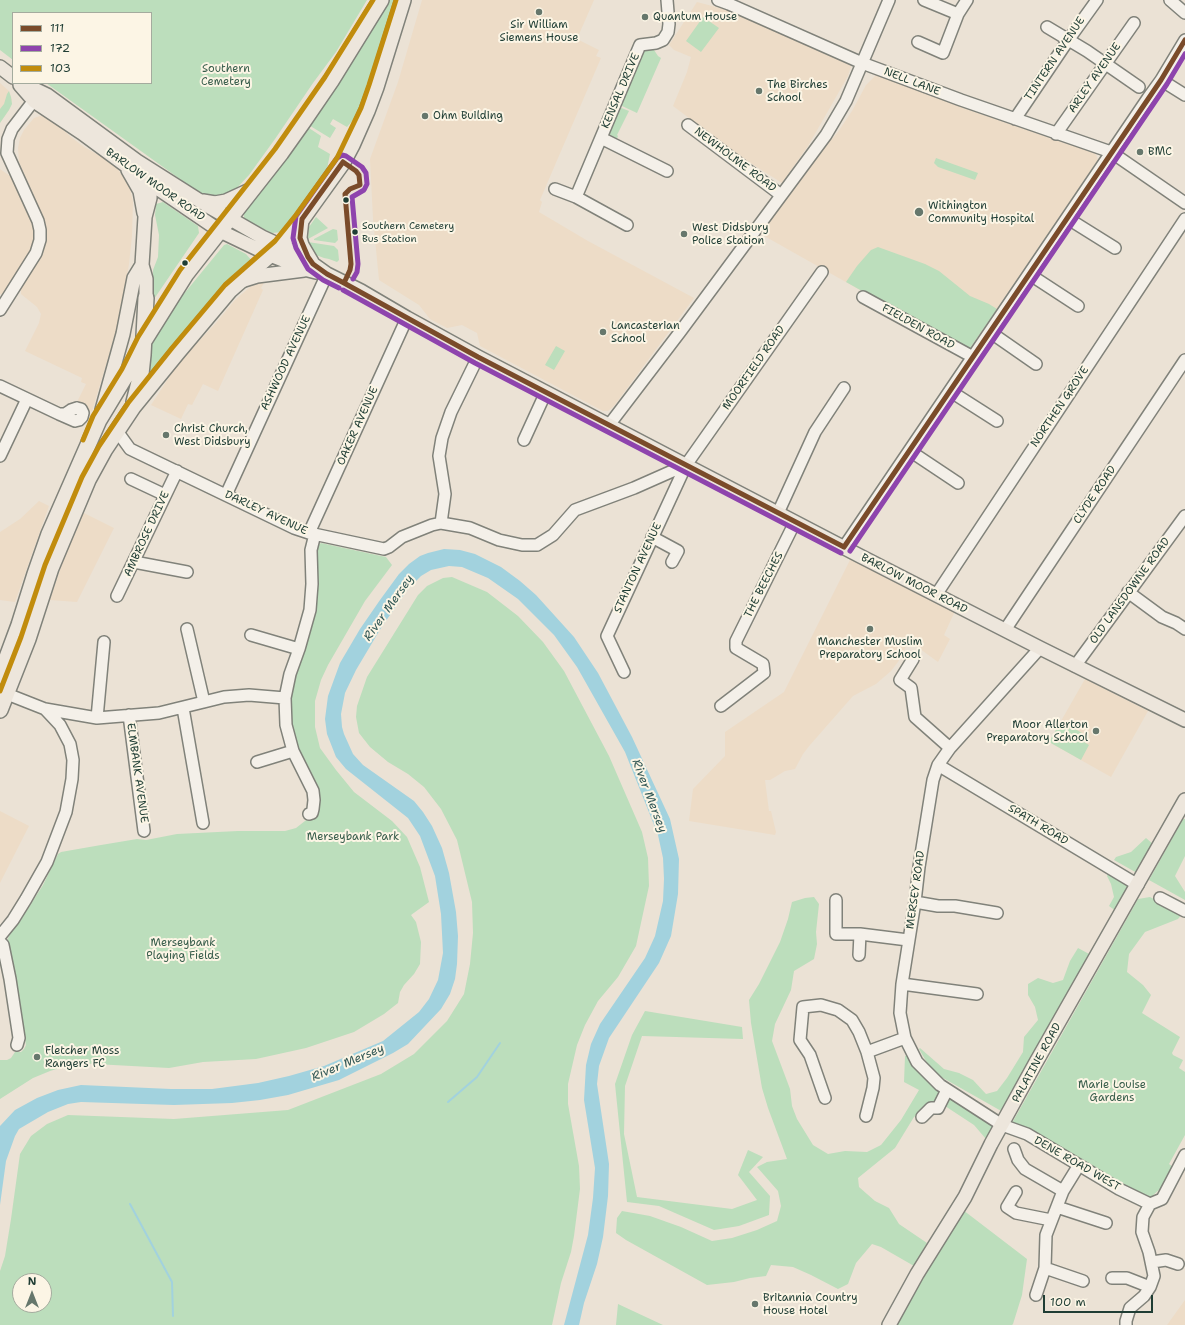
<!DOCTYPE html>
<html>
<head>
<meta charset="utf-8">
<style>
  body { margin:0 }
  #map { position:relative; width:1185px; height:1325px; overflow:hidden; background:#ebe2d5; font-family:"Shantell Sans",sans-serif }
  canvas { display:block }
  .legend { position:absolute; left:12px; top:12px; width:140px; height:72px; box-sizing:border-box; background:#fcf5e5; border:1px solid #a4ab9e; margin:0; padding:5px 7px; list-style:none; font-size:12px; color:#1f3d34 }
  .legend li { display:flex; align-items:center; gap:8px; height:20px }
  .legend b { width:20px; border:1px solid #a4ab9e }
  .north { position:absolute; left:12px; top:1273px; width:40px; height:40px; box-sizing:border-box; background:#fcf5e5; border:1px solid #a4ab9e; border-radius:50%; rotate:0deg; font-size:11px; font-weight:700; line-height:16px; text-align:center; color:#1f3d34 }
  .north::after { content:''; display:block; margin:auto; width:14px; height:18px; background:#66776c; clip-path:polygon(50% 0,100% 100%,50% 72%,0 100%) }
  .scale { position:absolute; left:1043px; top:1295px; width:110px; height:18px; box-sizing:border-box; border:2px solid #1f3d34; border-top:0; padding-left:5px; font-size:12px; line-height:14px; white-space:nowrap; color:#1f3d34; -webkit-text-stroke:3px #fcf5e5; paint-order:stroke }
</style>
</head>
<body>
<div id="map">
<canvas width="1185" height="1325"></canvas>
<ul class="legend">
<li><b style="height:5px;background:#7a4b2a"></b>111</li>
<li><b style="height:5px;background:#8e44ad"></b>172</li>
<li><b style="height:5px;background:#c18c0d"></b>103</li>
</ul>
<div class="north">N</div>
<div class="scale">100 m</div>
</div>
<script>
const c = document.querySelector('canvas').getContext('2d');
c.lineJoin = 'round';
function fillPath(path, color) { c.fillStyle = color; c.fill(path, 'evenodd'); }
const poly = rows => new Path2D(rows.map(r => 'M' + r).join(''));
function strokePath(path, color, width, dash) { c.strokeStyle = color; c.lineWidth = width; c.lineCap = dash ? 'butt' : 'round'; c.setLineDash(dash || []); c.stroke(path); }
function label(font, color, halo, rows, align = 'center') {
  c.font = font + ' "Shantell Sans",sans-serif'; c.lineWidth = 4; c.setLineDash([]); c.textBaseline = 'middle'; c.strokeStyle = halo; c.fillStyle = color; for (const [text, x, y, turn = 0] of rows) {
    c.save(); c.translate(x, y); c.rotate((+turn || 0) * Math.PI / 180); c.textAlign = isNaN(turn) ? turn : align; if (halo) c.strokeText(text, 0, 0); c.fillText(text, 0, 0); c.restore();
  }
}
fillPath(poly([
  [422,0,594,0,577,39,599,50,596,56,601,58,540,200,542,202,539,212,588,241,694,298,614,406,608,411,603,411,480,346,477,333,462,325,447,328,430,319,419,305,379,280,373,219,370,159,398,82],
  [697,2,735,12,851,63,851,66,848,76,808,146,782,183,741,157,673,106,687,72,691,57,674,50,669,45],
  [883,74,966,109,1067,144,1095,152,1098,160,968,351,759,233,810,168,828,141,832,139,838,132,852,111,866,85,875,76],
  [0,83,9,91,12,100,9,110,0,123],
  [43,115,55,122,71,137,84,147,104,158,117,168,126,181,130,188,133,202,132,236,129,264,121,312,110,352,92,411,76,404,86,384,81,382,82,378,25,351,39,323,41,314,37,307,21,294,21,287,43,255,45,245,45,234,43,223,36,200,19,162,18,148,20,138,24,130,34,118],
  [0,169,10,176,24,201,31,219,34,233,33,244,31,253,3,295,0,294],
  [265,281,261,288,263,290,218,391,203,384,192,405,188,404,181,419,151,405,179,362,216,323,235,300,250,287],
  [39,501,49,506,15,602,0,600,0,532,20,519],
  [82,512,114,528,77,602,50,600,69,543],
  [851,558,955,611,944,635,950,639,938,662,909,641,898,662,891,671,876,684,853,696,810,745,803,754,795,769,785,771,770,780,765,780,769,811,771,811,776,832,775,835,689,821,693,789,725,756,725,732,784,692],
  [1085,679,1148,711,1111,777,1049,742],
  [0,811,29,826,0,883],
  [1185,1300,1185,1325,1167,1325]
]), '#eddcc7');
fillPath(poly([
  [0,0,367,0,336,52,313,83,275,139,249,175,235,190,225,195,215,197,204,195,198,192,46,83,151,83,151,13,13,13,13,60,0,50],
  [385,0,395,0,360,112,347,127,333,119,330,124,336,128,330,138,307,124],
  [703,17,719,28,701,52,686,41],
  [649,48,654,50,658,56,661,58,637,113,620,105,644,50],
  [9,91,11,97,12,104,9,110,0,123,0,109,4,104,7,94],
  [619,107,629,111,617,135,618,136,616,141,610,137,608,133],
  [306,126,321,136,318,147,330,154,325,179,283,232,272,233,244,219,244,214,241,212],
  [936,158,978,173,975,180,938,167,934,163],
  [163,202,198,226,199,233,154,299,152,298,153,270,158,257,159,235,155,215,156,204],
  [316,217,328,228,308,239,309,227],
  [333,229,337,230,338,240,335,243,314,240,314,239],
  [308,242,334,246,338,250,339,260,337,262,329,259,324,258,316,255,313,252],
  [227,244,246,254,253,262,209,303,196,318,170,349,146,381,147,347,183,295,224,245],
  [878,247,925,264,939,271,970,296,989,304,997,309,968,351,846,282,857,266,871,250],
  [556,346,565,351,554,370,545,365],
  [321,543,386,557,392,565,365,601,328,665,321,680,315,701,315,727,320,748,336,770,354,792,392,821,407,837,420,867,429,902,411,915,416,922,421,942,420,964,414,974,404,985,400,992,398,1003,384,1014,354,1032,306,1048,256,1059,203,1062,169,1068,76,1063,50,1071,33,1078,0,1099,0,1060,7,1060,11,1058,15,1052,21,1052,24,1049,26,1045,7,940,10,934,22,918,43,885,58,854,61,852,101,845,137,839,146,840,177,834,238,831,285,831,296,828,319,810,318,790,304,766,292,736,289,709,290,690,315,584,317,546],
  [452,577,487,592,518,616,543,642,564,671,609,756,642,832,648,858,649,886,636,946,618,977,598,1001,585,1025,577,1045,568,1084,568,1104,579,1166,580,1189,574,1236,571,1252,561,1283,552,1325,0,1325,0,1271,5,1256,11,1219,20,1154,31,1136,47,1124,68,1115,174,1119,288,1110,381,1074,414,1054,447,1021,464,994,470,964,473,933,472,902,457,840,441,809,424,787,408,774,388,762,370,747,359,733,356,717,357,706,367,677,418,595,427,586,443,578],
  [20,1281,44,1281,44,1305,20,1305],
  [1061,721,1082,733,1079,739,1089,745,1081,760,1049,742],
  [1183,819,1185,819,1185,856,1175,876,1185,892,1185,900,1149,880],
  [1146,838,1153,844,1137,873,1114,860,1116,857,1131,852],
  [1109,871,1131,884,1116,911,1109,906,1114,897,1111,884,1107,876],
  [814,897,819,904,816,932,817,944,814,959,794,971,791,990,775,1024,772,1041,790,1089,792,1106,797,1119,813,1145,828,1154,845,1151,867,1152,881,1145,901,1120,919,1090,904,1082,905,1056,907,1055,915,1069,936,1089,994,1126,986,1139,974,1125,945,1106,930,1104,914,1117,895,1148,858,1178,859,1187,875,1201,889,1208,899,1224,927,1243,914,1266,881,1247,872,1244,856,1263,848,1284,838,1289,811,1275,793,1267,771,1265,766,1276,750,1278,734,1282,707,1285,626,1240,616,1233,617,1218,622,1211,650,1216,681,1227,712,1241,732,1238,757,1230,777,1221,781,1206,778,1191,757,1167,767,1162,787,1159,768,1108,762,1088,751,1023,749,1000,759,984,780,942,788,919,792,902,805,898],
  [1150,897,1182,914,1178,919,1145,932,1129,954,1127,972,1143,985,1151,995,1142,1013,1180,1037,1172,1053,1173,1055,1183,1060,1179,1068,1185,1072,1185,1135,1169,1164,1173,1167,1161,1188,1150,1198,1097,1171,1012,1123,1138,899],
  [1078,948,1091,955,1003,1112,943,1078,933,1071,926,1061,919,1049,920,1048,944,1069,959,1073,973,1080,986,1094,997,1091,1007,1078,1023,1052,1024,1037,1038,1020,1035,1007,1028,995,1028,984,1038,978,1053,983,1063,980,1070,961],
  [645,1011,742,1027,743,1039,642,1036,625,1086,624,1134,637,1197,732,1209,757,1200,738,1175,748,1150,763,1157,749,1172,770,1196,769,1215,739,1226,714,1230,659,1206,627,1202,615,1084,632,1035],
  [963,1210,1027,1259,1022,1295,1013,1324,1012,1325,896,1325],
  [618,1304,663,1325,616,1325]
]), '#bcdebc');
fillPath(poly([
  [444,549,460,550,475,554,501,567,520,581,536,595,574,637,598,673,632,737,670,819,679,859,678,894,671,936,659,963,609,1038,599,1066,597,1084,609,1164,608,1196,603,1237,597,1264,584,1303,579,1325,564,1325,588,1235,593,1198,595,1168,584,1100,586,1065,591,1044,600,1024,645,958,655,936,663,901,664,879,663,858,658,835,625,752,577,667,554,635,518,599,488,578,462,567,449,566,431,570,421,576,408,589,381,628,356,670,345,693,341,714,342,727,344,734,353,754,363,765,414,801,423,812,432,826,442,848,449,873,456,912,458,936,457,964,455,979,450,994,441,1009,408,1044,393,1053,339,1080,288,1095,260,1100,232,1103,174,1105,81,1102,68,1104,48,1112,19,1129,15,1136,6,1161,0,1205,0,1126,15,1110,37,1098,58,1090,81,1085,171,1089,212,1089,258,1083,289,1076,324,1066,383,1041,419,1012,429,999,438,980,443,953,441,914,435,876,420,836,408,818,346,769,336,757,327,734,325,719,328,696,340,663,360,629,380,600,399,574,409,564,420,556,428,553]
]), '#a2d2de');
strokePath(poly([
  [448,1102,477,1077,500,1043],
  [130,1204,172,1282,173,1316]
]), '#a2d2de', 2);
const minor = poly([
  [718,0,729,4,862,63,961,100,1111,152,1185,203],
  [924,0,958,14],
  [1170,0,1185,13],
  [1047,27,1087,51,1139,87],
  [918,42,943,53,958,14,967,0],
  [1161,80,1185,95],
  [1015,119,1069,39,1097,0],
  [688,125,781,195],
  [1056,134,1134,23],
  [601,138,667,171],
  [555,189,576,197,627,225],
  [576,197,640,45,656,43,663,40,668,32,669,24,667,0],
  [1067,218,1115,248],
  [1029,274,1078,306],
  [863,297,973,357],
  [0,310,36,253,40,240,40,230,38,221,7,153,8,139,12,129,38,95],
  [990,332,1036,364],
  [0,386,59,414],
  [950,391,997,421],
  [77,408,81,409,83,413,82,417,79,420,75,421,59,414,65,414,71,410,77,408],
  [609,425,680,332,826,135,846,101,889,0],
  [117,431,130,449,294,528,309,533,384,549,389,547,402,537,432,525,441,523,470,528,499,540,522,545,537,545,553,535,575,510,634,488,686,465],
  [524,440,546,392],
  [910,451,958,483],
  [0,456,27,399],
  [131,479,165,495],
  [226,495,327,274],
  [778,513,815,432,844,388],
  [441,523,445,494,439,456,442,438,451,412,478,357],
  [309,533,407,318],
  [652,537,678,551,672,562],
  [844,547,1148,98,1161,80,1185,40],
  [134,562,187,572],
  [1128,592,1162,617,1176,623,1185,629],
  [936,595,1185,219],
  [117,596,177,471],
  [187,629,204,702],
  [1005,630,1185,360],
  [251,635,299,649],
  [1040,648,950,748,938,765,933,780,919,867,915,902,902,984,900,1013,905,1038,917,1062,940,1085,1002,1125,1027,1134,1119,1189,1150,1204],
  [913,659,900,680,911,688,915,717,950,748],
  [1075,666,1185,516],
  [624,672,607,636,686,465,822,272],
  [721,706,764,673,763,664,736,648,736,641,795,522],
  [183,708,203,823],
  [45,709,97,718,159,713,224,697,249,695,285,698],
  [129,715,144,831],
  [97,718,104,642],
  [257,762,293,751],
  [938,765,1138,885],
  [309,814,312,813,313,809,314,800,313,791,293,751,286,725,285,698,290,674,299,649,310,610,312,584,311,550,315,534],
  [1160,898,1185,911],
  [836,900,836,934,860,934,908,940],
  [915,902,938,906,955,906,997,913],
  [0,936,13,920,26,899,47,862,66,812,72,779,73,760,70,744,60,725,45,709,7,694],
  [0,942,3,945,10,979,19,1038,17,1045],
  [859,955,860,934],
  [902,984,977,994],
  [867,1052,905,1038],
  [825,1098,810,1055,800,1040,803,1007,821,1005,838,1010,852,1020,859,1032,867,1052,874,1078,873,1088,866,1116],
  [922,1117,931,1108,938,1108,947,1090],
  [1014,1149,1018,1160,1025,1169,1063,1191],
  [1016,1192,1007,1207,1016,1213,1051,1220],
  [1150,1204,1162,1199,1185,1155],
  [1057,1207,1106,1223],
  [1152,1262,1166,1260,1178,1264],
  [1045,1268,1083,1281],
  [1112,1278,1127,1278,1150,1287],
  [1036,1295,1045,1268,1046,1235,1063,1191,1079,1165],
  [1126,1325,1126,1321,1130,1308,1144,1296,1150,1287,1154,1276,1149,1252,1142,1232,1143,1217,1150,1204]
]);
const major = poly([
  [0,67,13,77],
  [22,83,47,95,137,161,208,206,262,237,292,251,313,264,327,274,361,291,407,318,478,357,860,556,1040,648,1185,720],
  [20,85,34,101,82,133,151,184,220,231,270,255,308,270,316,272],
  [128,170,140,191,144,213],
  [203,201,215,203,226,201,252,189],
  [302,219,300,238,302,245,312,262],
  [241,281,257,276,304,270],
  [146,298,146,279,142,265,145,217,150,198,150,177],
  [102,410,123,334,134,278,142,265],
  [889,1325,917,1274,965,1197,991,1144,1035,1064,1185,800]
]);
const highway = poly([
  [134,402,141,374,143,355,146,298],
  [0,676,19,625,35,574,49,534,99,420,128,372,144,341,186,274,281,153,303,122,331,81,381,0],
  [0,710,28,639,51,568,88,480,105,449,133,407,177,353,230,290,280,246,302,219,343,162,352,145,367,111,376,87,403,0]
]);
strokePath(minor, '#80827a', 14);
strokePath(major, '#80827a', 16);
strokePath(highway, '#80827a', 18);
strokePath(minor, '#f4f0e9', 11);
strokePath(major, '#ede6dc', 13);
strokePath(highway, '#ede6dc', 15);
strokePath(poly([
  [343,162,356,171,359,175,360,185,350,189,345,194,351,264,350,270,344,283,327,274,313,264,308,257,300,238,302,219,343,162],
  [344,283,478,357,844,547],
  [844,547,1161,80,1185,40]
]), '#7a4b2a', 5);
strokePath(poly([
  [339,288,323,280,308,269,296,248,293,238,296,216,337,158,342,155,346,156,362,167,366,173,367,184,364,190,352,197,358,264,357,272,353,279],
  [343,290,475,363,841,553],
  [850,551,1167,84,1185,54]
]), '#8e44ad', 5);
strokePath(poly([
  [83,440,93,416,122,369,138,337,180,270,275,149,325,77,373,0],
  [0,691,21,637,45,565,82,477,99,446,128,403,172,348,225,285,275,241,296,215,337,158,361,108,369,85,396,0]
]), '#c18c0d', 5);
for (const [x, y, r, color] of [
  [539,12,4,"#66776c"],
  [645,17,4,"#66776c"],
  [759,91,4,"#66776c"],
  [425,116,4,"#66776c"],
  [1140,152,4,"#66776c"],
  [346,200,3.5,"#1f3d34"],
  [919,212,5,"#66776c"],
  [355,232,3.5,"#1f3d34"],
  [684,234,4,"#66776c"],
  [185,263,3.5,"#1f3d34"],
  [603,332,4,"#66776c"],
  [166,435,4,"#66776c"],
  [870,629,4,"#66776c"],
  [1096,731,4,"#66776c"],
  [37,1057,4,"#66776c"],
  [755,1304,4,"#66776c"]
]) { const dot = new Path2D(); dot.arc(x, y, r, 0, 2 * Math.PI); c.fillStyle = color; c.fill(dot); strokePath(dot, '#fcf5e5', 1.5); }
label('10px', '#1f3d34', '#fcf5e5', [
  ["Southern Cemetery",362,226],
  ["Bus Station",362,239]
], 'left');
label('11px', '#1f3d34', '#fcf5e5', [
  ["Quantum House",653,17],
  ["Sir William",539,25,"center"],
  ["Siemens House",539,38,"center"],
  ["The Birches",767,85],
  ["School",767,98],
  ["Ohm Building",433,116],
  ["BMC",1148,152],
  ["Withington",928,206],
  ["Community Hospital",928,219],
  ["West Didsbury",692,228],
  ["Police Station",692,241],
  ["Lancasterian",611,326],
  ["School",611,339],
  ["Christ Church,",174,429],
  ["West Didsbury",174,442],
  ["Manchester Muslim",870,642,"center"],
  ["Preparatory School",870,655,"center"],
  ["Moor Allerton",1088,725,"right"],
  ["Preparatory School",1088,738,"right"],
  ["Fletcher Moss",45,1051],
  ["Rangers FC",45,1064],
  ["Britannia Country",763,1298],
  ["House Hotel",763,1311]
], 'left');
label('11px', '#1f3d34', '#fcf5e5', [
  ["TINTERN AVENUE",1055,59,-56],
  ["ARLEY AVENUE",1095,78,-55],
  ["NELL LANE",912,82,21],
  ["KENSAL DRIVE",621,91,-67],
  ["NEWHOLME ROAD",735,160,37],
  ["BARLOW MOOR ROAD",155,185,35],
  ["FIELDEN ROAD",918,327,29],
  ["ASHWOOD AVENUE",286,363,-65],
  ["MOORFIELD ROAD",754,368,-55],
  ["NORTHEN GROVE",1060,407,-56],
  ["OAKER AVENUE",358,426,-66],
  ["CLYDE ROAD",1095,495,-56],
  ["DARLEY AVENUE",266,513,25],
  ["AMBROSE DRIVE",147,534,-65],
  ["STANTON AVENUE",638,568,-65],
  ["BARLOW MOOR ROAD",914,584,27],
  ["THE BEECHES",764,585,-63],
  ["OLD LANSDOWNE ROAD",1130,591,-54],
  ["ELMBANK AVENUE",137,773,82],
  ["SPATH ROAD",1038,825,31],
  ["MERSEY ROAD",916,890,-82],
  ["PALATINE ROAD",1037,1063,-61],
  ["DENE ROAD WEST",1077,1164,30]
]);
label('11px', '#375d4b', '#fcf5e5', [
  ["Southern",226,69],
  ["Cemetery",226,82],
  ["Merseybank Park",353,837],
  ["Merseybank",183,943],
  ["Playing Fields",183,956],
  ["Marie Louise",1112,1085],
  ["Gardens",1112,1098]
]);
label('italic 12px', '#335957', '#fcf5e5', [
  ["River Mersey",389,608,-55],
  ["River Mersey",649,796,69],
  ["River Mersey",348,1063,-23]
]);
</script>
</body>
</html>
